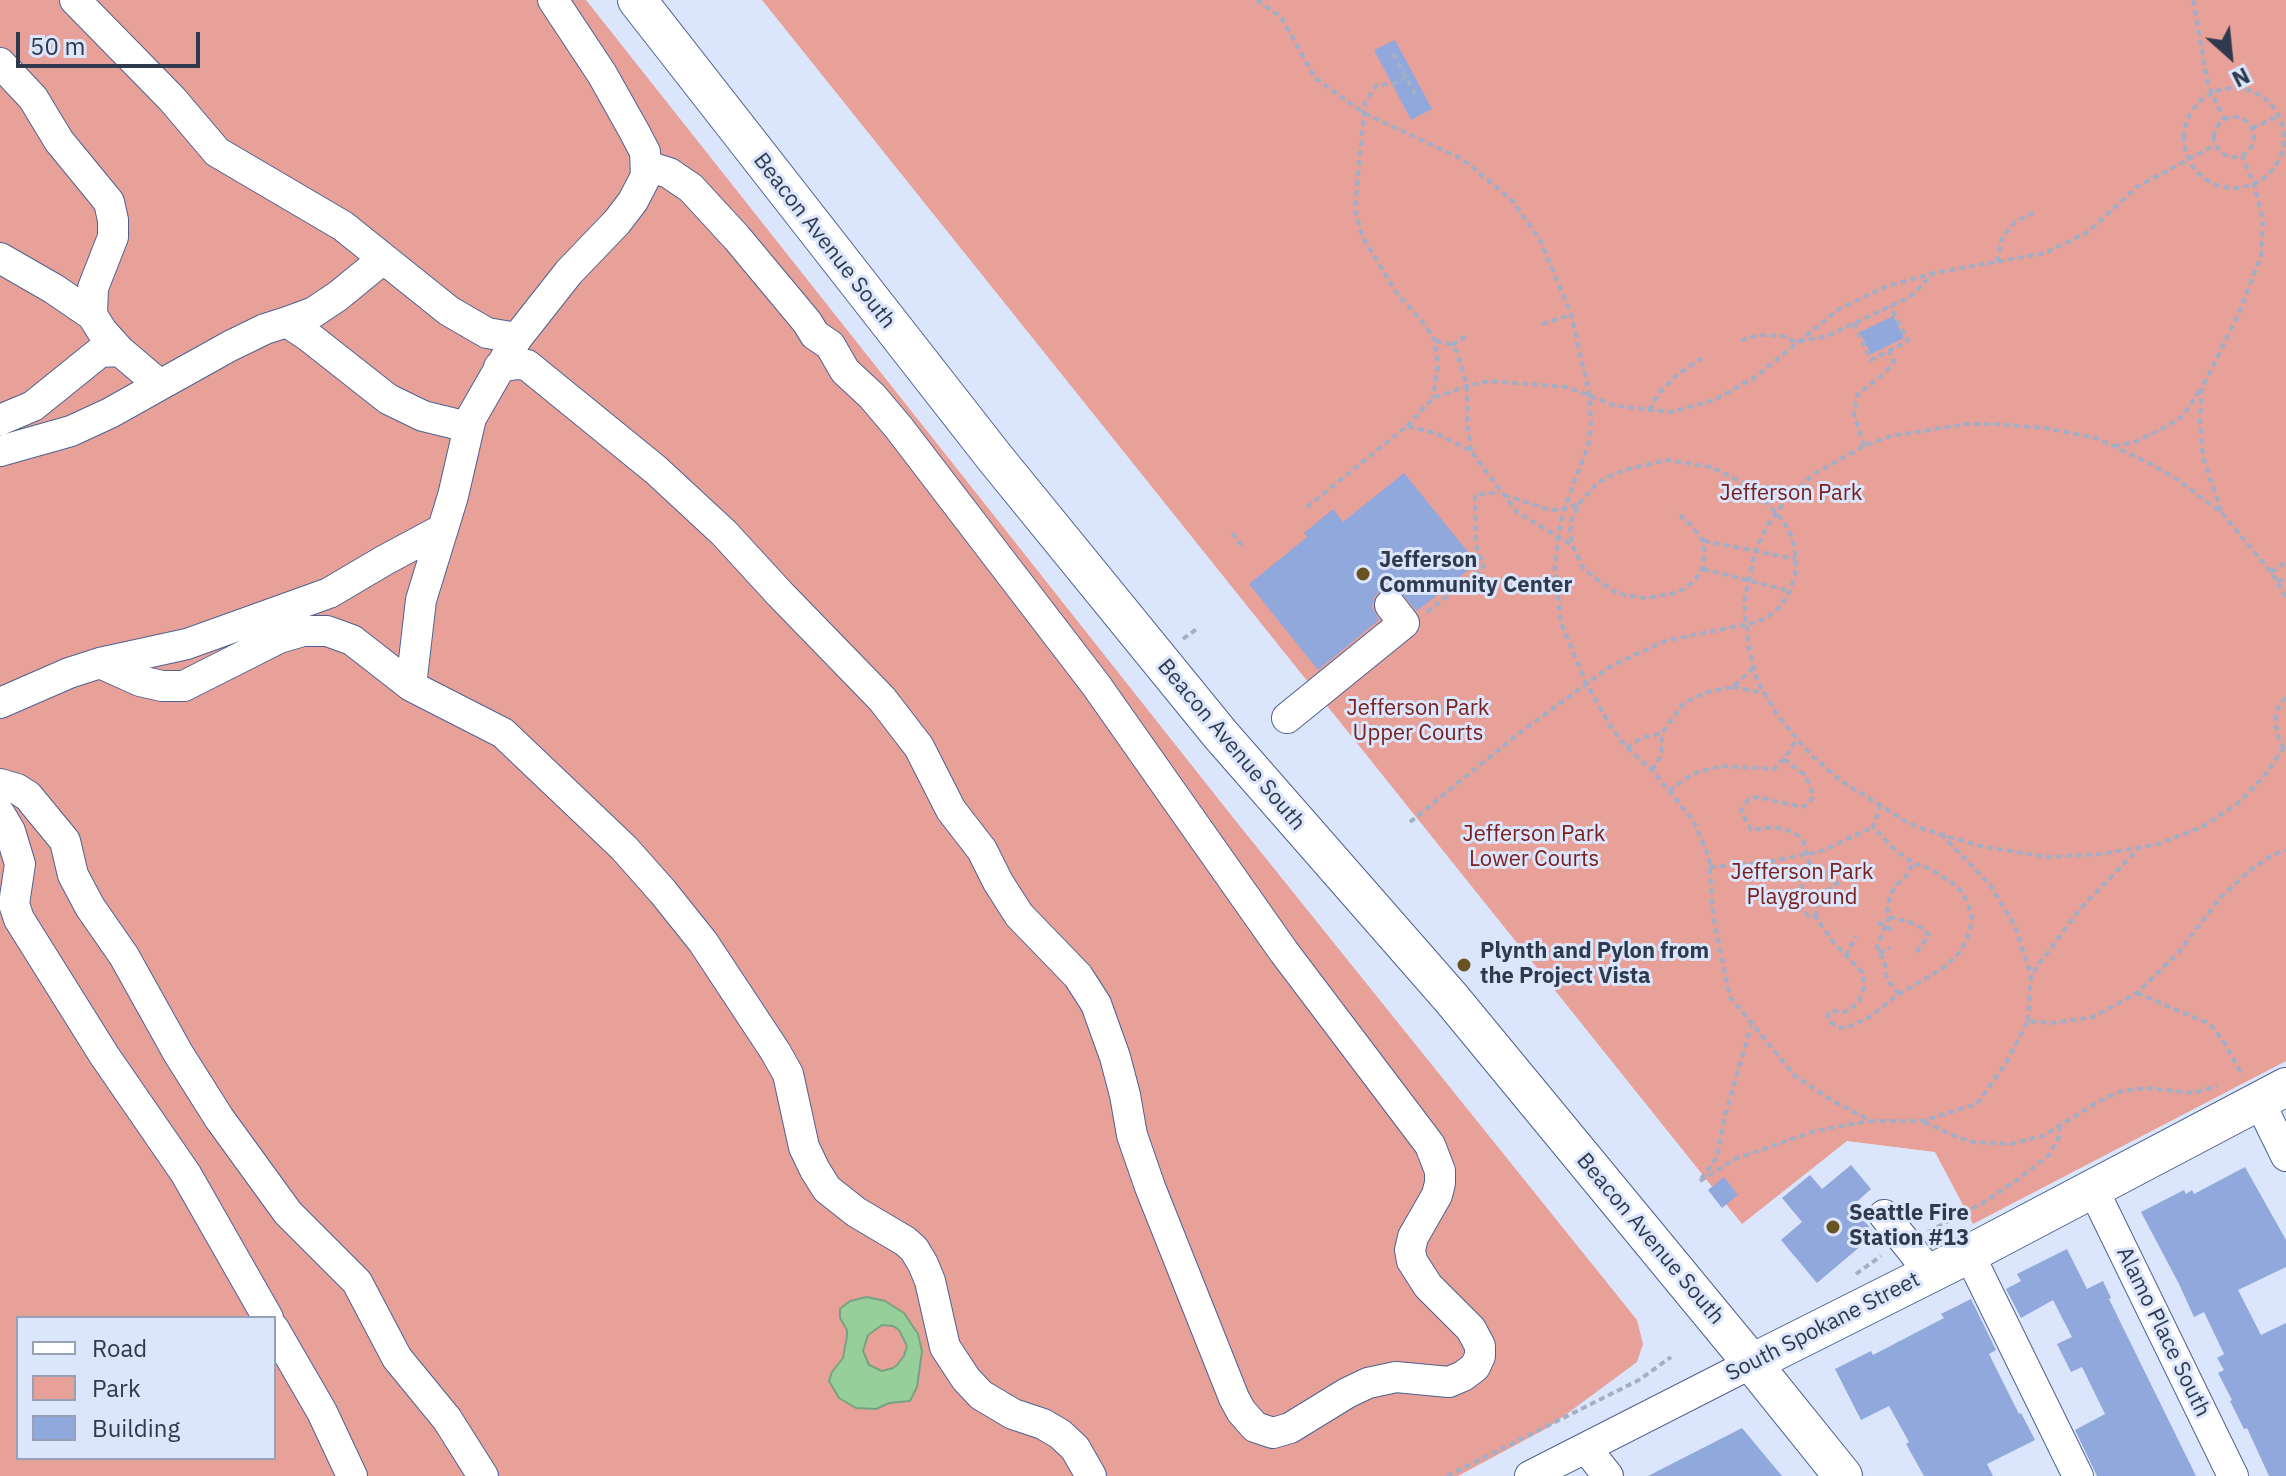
<!DOCTYPE html>
<html>
<head>
<meta charset="utf-8">
<style>
  body { margin:0 }
  #map { position:relative; width:2286px; height:1476px; overflow:hidden; background:#dbe5fb; font-family:"IBM Plex Sans",sans-serif }
  canvas { display:block }
  .legend { position:absolute; left:16px; top:1316px; width:260px; height:144px; box-sizing:border-box; background:#dbe5fb; border:2px solid #97a1b6; margin:0; padding:10px 14px; list-style:none; font-size:24px; color:#303a4f }
  .legend li { display:flex; align-items:center; gap:16px; height:40px }
  .legend b { width:40px; border:2px solid #97a1b6 }
  .north { position:absolute; left:2190px; top:16px; width:80px; height:80px; -webkit-text-stroke:6px #dbe5fb; paint-order:stroke; rotate:153deg; font-size:22px; font-weight:700; line-height:32px; text-align:center; color:#303a4f }
  .north::after { content:''; display:block; margin:auto; width:28px; height:36px; background:#303a4f; clip-path:polygon(50% 0,100% 100%,50% 72%,0 100%) }
  .scale { position:absolute; left:16px; top:32px; width:184px; height:36px; box-sizing:border-box; border:4px solid #303a4f; border-top:0; padding-left:10px; font-size:24px; line-height:28px; white-space:nowrap; color:#303a4f; -webkit-text-stroke:6px #dbe5fb; paint-order:stroke }
</style>
</head>
<body>
<div id="map">
<canvas width="2286" height="1476"></canvas>
<ul class="legend">
<li><b style="height:10px;background:#fff"></b>Road</li>
<li><b style="height:22px;background:#e8a199"></b>Park</li>
<li><b style="height:22px;background:#91a8dc"></b>Building</li>
</ul>
<div class="north">N</div>
<div class="scale">50 m</div>
</div>
<script>
const c = document.querySelector('canvas').getContext('2d');
c.lineJoin = 'round';
function fillPath(path, color) { c.fillStyle = color; c.fill(path, 'evenodd'); }
const poly = rows => new Path2D(rows.map(r => 'M' + r).join(''));
function strokePath(path, color, width, dash) { c.strokeStyle = color; c.lineWidth = width; c.lineCap = dash ? 'butt' : 'round'; c.setLineDash(dash || []); c.stroke(path); }
function label(font, color, halo, rows, align = 'center') {
  c.font = font + ' "IBM Plex Sans",sans-serif'; c.lineWidth = 6; c.setLineDash([]); c.textBaseline = 'middle'; c.strokeStyle = halo; c.fillStyle = color; for (const [text, x, y, turn = 0] of rows) {
    c.save(); c.translate(x, y); c.rotate((+turn || 0) * Math.PI / 180); c.textAlign = isNaN(turn) ? turn : align; if (halo) c.strokeText(text, 0, 0); c.fillText(text, 0, 0); c.restore();
  }
}
fillPath(poly([
  [0,0,586,0,1231,815,1637,1320,1643,1344,1637,1362,1549,1427,1458,1476,0,1476],
  [18,1318,274,1318,274,1458,18,1458],
  [762,0,2286,0,2286,1061,1973,1224,1935,1152,1847,1141,1742,1224]
]), '#e8a199');
const water = poly([
  [867,1297,885,1301,904,1313,918,1334,922,1351,917,1387,910,1401,889,1403,876,1409,856,1408,839,1398,829,1381,832,1372,843,1358,847,1336,847,1330,840,1318,840,1309,850,1301,867,1297],
  [882,1325,893,1326,899,1330,907,1346,904,1356,897,1365,893,1368,882,1371,869,1365,863,1351,868,1335,882,1325]
]);
fillPath(water, '#97cf9b');
strokePath(water, '#78a284', 2);
fillPath(poly([
  [1395,40,1432,109,1411,120,1374,50],
  [1893,316,1904,338,1871,354,1860,332],
  [1404,473,1477,563,1417,611,1397,589,1388,587,1380,590,1374,598,1372,607,1379,620,1318,670,1249,584,1307,537,1304,533,1333,509,1343,522],
  [1851,1165,1871,1189,1852,1206,1875,1234,1817,1283,1781,1240,1802,1222,1782,1198,1810,1175,1822,1189],
  [2245,1167,2286,1240,2286,1267,2238,1290,2261,1335,2286,1323,2286,1476,2269,1476,2247,1428,2244,1429,2230,1401,2232,1400,2218,1373,2224,1370,2217,1358,2224,1354,2204,1312,2194,1317,2179,1284,2141,1212,2184,1190,2186,1194,2192,1190,2194,1194],
  [1724,1177,1738,1195,1722,1208,1708,1190],
  [2067,1249,2087,1289,2103,1281,2111,1298,2109,1299,2196,1476,2097,1476,2075,1430,2105,1414,2082,1367,2071,1372,2057,1344,2072,1337,2053,1300,2021,1318,2006,1289,2021,1281,2017,1274],
  [1971,1299,1996,1350,1989,1354,2019,1414,2021,1413,2035,1440,1987,1464,1993,1476,1924,1476,1906,1444,1909,1442,1889,1406,1861,1420,1835,1369,1871,1351,1873,1355,1944,1318,1941,1314],
  [1742,1428,1782,1476,1648,1476]
]), '#91a8dc');
const minor = poly([
  [75,0,172,99,217,152,343,226,449,311,487,333,517,338],
  [0,63,33,98,59,141,109,202,113,220,113,237,93,288,92,315,102,331,120,351,160,385,230,346,265,329,287,322,308,336,388,399,423,416,468,427],
  [0,258,54,289,92,315],
  [287,322,314,312,338,296,383,259],
  [499,367,517,364,527,365,656,470,724,533,780,594,882,699,919,747,951,810,982,850,998,882,1019,915,1078,976,1096,1004,1115,1057,1125,1095,1132,1135,1150,1187,1234,1398,1241,1411,1255,1427,1273,1433,1290,1428,1347,1393,1368,1383,1396,1377,1449,1382,1463,1376,1475,1367,1480,1356,1480,1346,1471,1329,1428,1286,1412,1261,1410,1250,1413,1237,1437,1195,1440,1183,1440,1171,1430,1145,1284,952,1096,685,899,428,872,396,845,371,830,345,815,335,807,322,737,238,691,188,669,173,647,166],
  [0,420,33,406,100,352,120,351],
  [0,451,71,431,110,413,160,385],
  [100,663,187,644,329,593,385,560,441,530],
  [411,686,421,600,453,496,471,418,517,338,569,272,617,222,633,201,646,176,645,152,634,131,602,74,553,0],
  [0,703,69,673,100,663,140,681,162,686,184,686,279,638,303,631,327,631,352,640,411,686,503,733,624,848,663,892,703,942,775,1051,788,1074,804,1147,815,1170,827,1189,856,1212,905,1241,914,1249,923,1264,930,1281,945,1347,966,1379,981,1395,1013,1414,1043,1424,1060,1434,1075,1448,1091,1476],
  [1287,718,1404,623,1390,605],
  [0,784,17,789,28,796,65,841,73,875,90,907,124,956,178,1053,219,1118,288,1213,357,1282,397,1358,447,1419,483,1476],
  [0,814,10,831,20,864,14,904,19,919,104,1055,186,1174,268,1318],
  [2259,1101,2286,1156],
  [2093,1189,2233,1476],
  [1884,1215,1930,1273],
  [1969,1254,2078,1476],
  [274,1329,322,1412,352,1476],
  [1586,1448,1608,1476],
  [1530,1476,1752,1363]
]);
const major = poly([
  [637,0,995,458,1220,734,1451,998,1752,1363,1843,1476],
  [1752,1363,1969,1254,2286,1087]
]);
strokePath(minor, '#4e6191', 32);
strokePath(major, '#4e6191', 40);
strokePath(poly([
  [1257,0,1281,17,1315,78,1364,113,1462,159,1511,199,1540,240,1571,314,1590,397,1591,427,1588,446,1564,509,1558,536,1555,569,1561,623,1586,683,1611,727,1627,748,1652,770,1693,820,1709,857,1713,915,1730,997,1795,1076,1833,1101,1871,1121,1922,1121,1977,1104,2006,1063,2028,1021,2052,1023,2093,1017,2137,993,2178,953,2219,899,2249,871,2271,856,2286,850],
  [2193,0,2208,84,2224,119],
  [1393,54,1418,99],
  [1406,77,1393,84,1377,85,1365,102,1355,209,1362,236,1396,292,1425,325,1435,341,1438,367,1433,398],
  '2184 138a50 50 0 1 1 100 0a50 50 0 1 1-100 0Z',
  '2214 137a20 20 0 1 1 40 0a20 20 0 1 1-40 0Z',
  [2252,128,2279,116],
  [1997,262,2002,238,2015,222,2035,212],
  [1854,323,1871,360,1889,351,1908,341,1890,306],
  [1542,324,1570,315],
  [1741,340,1760,335,1783,336,1796,342,1827,336,1910,297,1932,275],
  [1436,341,1452,345,1457,352,1467,386,1467,420,1471,451],
  [1452,345,1468,335],
  [1649,410,1660,392,1678,374,1702,358],
  [1407,426,1433,398,1467,386,1489,381,1567,387,1613,405,1649,410,1672,412,1714,400,1754,378,1839,309,1885,287,1934,273,2045,253,2088,232,2137,187,2215,145],
  [1864,446,1854,414,1857,395,1884,374,1894,361,1889,352],
  [2114,446,2135,442,2162,429,2183,416,2200,390],
  [1504,495,1550,510,1564,509,1579,504],
  [1307,507,1407,426,1435,433,1471,451,1517,512,1572,545],
  [2221,511,2203,457,2200,421,2202,388,2239,313,2261,256,2263,221,2254,184,2242,156],
  [1232,533,1245,549],
  [1704,541,1796,559],
  [1703,569,1790,591],
  [2271,572,2286,562],
  [2277,581,2286,579],
  [2286,597,2271,572,2222,513,2178,480,2151,464,2096,438,2045,428,1993,424,1966,424,1891,436,1864,446,1814,474,1785,501,1766,528,1755,551,1744,602,1749,649,1757,680,1778,716,1809,753,1840,780,1905,821,1923,829,1980,846,2047,857,2101,854,2158,844,2202,827,2237,804,2263,778,2286,744],
  [1427,612,1484,567,1476,545,1475,495,1500,492],
  [1183,639,1198,628],
  [1733,687,1764,693],
  [1627,748,1642,738,1662,733,1684,703,1707,692,1733,687,1753,668],
  [2284,749,2279,740,2275,721,2277,710,2286,696],
  [1784,759,1806,776,1813,795,1810,803,1802,807,1757,797,1748,800,1741,811,1751,830,1774,827,1793,832,1803,840],
  [1652,770,1661,756,1662,734],
  [1669,791,1692,774,1721,766,1774,769,1784,759,1797,739],
  [1410,822,1518,734,1611,666,1665,641,1757,622,1770,615,1782,605,1790,591,1795,575,1796,559,1792,537,1784,522,1752,487,1711,467,1667,460,1624,470,1598,482,1579,504,1572,519,1570,532,1573,547,1584,569,1611,590,1624,595,1646,598,1675,593,1686,588,1695,580,1702,569,1705,555,1703,541,1691,525,1676,512],
  [1941,834,1990,885,2015,926,2031,975],
  [1810,866,1802,886,1801,909,1811,918,1816,917,1833,942,1863,973,1864,987,1859,1001,1851,1009,1844,1012,1832,1011,1828,1014,1829,1021,1837,1027,1846,1028,1870,1017,1899,994,1945,967,1961,951,1970,931,1972,915,1966,899,1958,887,1931,869,1913,863,1895,850,1873,827,1880,807],
  [1710,867,1762,863,1822,851,1873,827],
  [1816,917,1817,901,1821,894,1839,882],
  [1889,917,1916,924,1929,935,1916,953],
  [1878,923,1886,925,1893,933],
  [1879,952,1887,950,1890,947],
  [1846,956,1856,936],
  [2137,993,2210,1024,2225,1044,2243,1076],
  [1899,994,1887,979,1884,960,1877,947,1889,917,1887,907,1890,897,1894,887,1907,875,1913,863],
  [2028,1021,2031,975,2080,909,2139,848],
  [1924,1122,1957,1137,1973,1142,2010,1144,2043,1136,2101,1100,2122,1091,2146,1088,2193,1093,2217,1086],
  [1701,1179,1717,1157,1725,1116,1751,1026],
  [1700,1181,1735,1159,1815,1131,1869,1121],
  [1928,1232,1981,1204,2016,1181,2049,1155,2059,1137,2059,1127],
  [1856,1274,1881,1256],
  [1447,1476,1639,1380,1671,1357]
]), '#a4aec4', 4, [6, 4]);
strokePath(minor, '#fff', 30);
strokePath(major, '#fff', 38);
strokePath(poly([
  [1803,840,1810,866]
]), '#a4aec4', 4, [6, 4]);
for (const [x, y, r, color] of [
  [1363,574,8,"#685322"],
  [1464,965,8,"#685322"],
  [1833,1227,8,"#685322"]
]) { const dot = new Path2D(); dot.arc(x, y, r, 0, 2 * Math.PI); c.fillStyle = color; c.fill(dot); strokePath(dot, '#dbe5fb', 3); }
label('22px', '#303a4f', '#dbe5fb', [
  ["Beacon Avenue South",824,241,52],
  ["Beacon Avenue South",1231,745,50],
  ["Beacon Avenue South",1650,1239,50],
  ["South Spokane Street",1823,1327,-27],
  ["Alamo Place South",2163,1332,64]
]);
label('22px', '#78201e', '#dbe5fb', [
  ["Jefferson Park",1791,494],
  ["Jefferson Park",1418,709],
  ["Upper Courts",1418,734],
  ["Jefferson Park",1534,835],
  ["Lower Courts",1534,860],
  ["Jefferson Park",1802,873],
  ["Playground",1802,898]
]);
label('bold 22px', '#303a4f', '#dbe5fb', [
  ["Jefferson",1379,561],
  ["Community Center",1379,586],
  ["Plynth and Pylon from",1480,952],
  ["the Project Vista",1480,977],
  ["Seattle Fire",1849,1214],
  ["Station #13",1849,1239]
], 'left');
</script>
</body>
</html>
